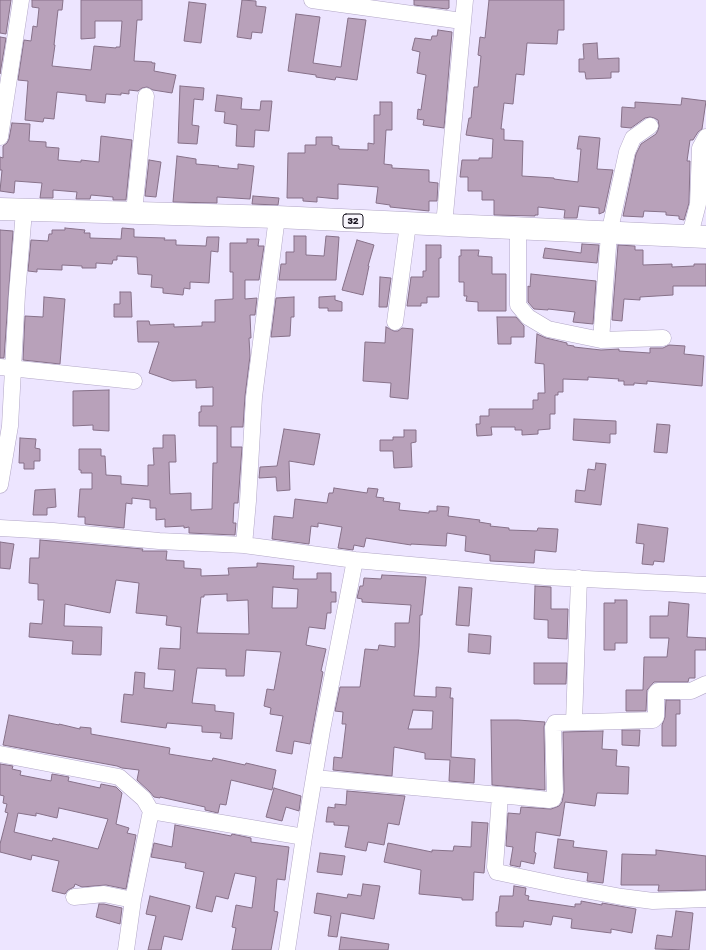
<!DOCTYPE html>
<html>
<head>
<meta charset="utf-8">
<style>
  body { margin:0 }
  canvas { display:block; background:#ede5ff }
</style>
</head>
<body>
<canvas width="706" height="950"></canvas>
<script>
const c = document.querySelector('canvas').getContext('2d');
c.lineJoin = 'round';
function fillPath(path, color) { c.fillStyle = color; c.fill(path, 'evenodd'); }
const poly = rows => new Path2D(rows.map(r => 'M' + r).join(''));
function strokePath(path, color, width, dash) { c.strokeStyle = color; c.lineWidth = width; c.lineCap = dash ? 'butt' : 'round'; c.setLineDash(dash || []); c.stroke(path); }
function label(font, color, halo, rows, align = 'center') {
  c.font = font + ' "Golos Text",sans-serif'; c.lineWidth = 4; c.setLineDash([]); c.textBaseline = 'middle'; c.strokeStyle = halo; c.fillStyle = color; for (const [text, x, y, turn = 0] of rows) {
    c.save(); c.translate(x, y); c.rotate((+turn || 0) * Math.PI / 180); c.textAlign = isNaN(turn) ? turn : align; if (halo) c.strokeText(text, 0, 0); c.fillText(text, 0, 0); c.restore();
  }
}
const building = poly([
  [0,0,11,0,6,34,0,33,0,0],
  [32,0,63,0,62,10,58,10,54,45,55,45,52,66,91,70,94,46,116,48,116,47,120,47,122,21,95,21,95,38,81,39,81,0,142,0,142,20,137,20,134,61,152,62,152,63,155,63,154,71,176,75,172,93,153,90,147,87,142,88,138,91,129,90,129,94,121,93,121,95,106,94,105,103,86,101,86,95,57,92,54,119,44,118,43,122,25,120,28,81,18,80,24,40,31,41,33,26,37,27,39,8,32,7,32,0],
  [242,0,256,1,256,6,266,7,262,33,252,32,251,39,237,37,242,0],
  [414,0,449,0,449,8,447,9,414,5,414,0],
  [489,0,564,0,564,30,558,30,557,44,527,43,524,75,516,74,513,104,504,103,501,129,504,129,504,140,523,141,522,176,554,178,554,179,578,182,581,149,577,149,579,136,600,138,597,169,613,170,604,212,599,214,599,208,579,206,577,218,564,218,565,210,538,207,538,215,535,215,535,216,494,215,494,200,482,200,482,191,468,191,468,177,460,177,462,160,479,160,479,158,492,158,493,139,466,135,469,118,471,118,474,87,478,87,481,56,478,55,480,37,485,38,489,0],
  [189,2,206,4,201,43,184,41,189,2],
  [296,14,320,17,313,63,341,67,348,18,366,20,357,80,336,77,335,80,316,77,316,75,288,71,296,14],
  [438,30,452,32,444,128,423,125,424,120,417,119,418,109,421,110,426,75,417,73,420,52,412,50,415,38,431,40,432,36,437,36,438,30],
  [0,37,6,38,0,74,0,37],
  [597,43,598,59,619,58,619,72,611,72,611,78,586,79,585,72,579,72,579,59,584,59,583,44,597,43],
  [180,86,204,88,203,100,194,99,192,125,199,126,197,144,178,143,180,86],
  [217,95,242,98,241,109,260,110,261,101,272,101,269,131,255,130,254,147,236,146,237,125,224,123,225,112,215,111,217,95],
  [682,98,706,101,702,129,698,132,693,140,690,140,687,161,690,161,689,203,684,220,679,219,679,216,666,215,666,212,644,211,643,217,623,216,636,154,641,144,656,134,658,130,659,126,658,120,654,118,650,117,645,118,631,128,621,127,622,107,635,108,635,102,681,105,682,98],
  [380,102,392,102,392,130,386,130,384,164,392,165,392,168,429,170,429,182,438,183,437,201,429,201,429,211,390,207,390,205,376,203,378,187,338,184,338,199,317,197,317,202,303,201,303,198,287,198,288,153,305,153,305,145,316,145,316,137,332,137,332,145,339,146,339,149,368,150,368,143,374,144,374,115,380,115,380,102],
  [12,123,30,124,29,141,46,142,46,147,59,148,58,160,81,162,81,160,99,162,101,136,132,140,126,200,113,200,113,197,91,195,90,199,76,199,77,192,53,190,53,198,40,198,42,183,15,181,14,193,0,191,2,170,0,170,0,157,3,158,3,146,7,143,9,139,12,123],
  [177,156,196,159,196,164,219,166,218,167,238,169,238,164,254,166,250,199,217,197,217,203,173,202,177,156],
  [149,160,161,162,156,197,145,196,149,160],
  [253,196,279,198,278,205,252,204,253,196],
  [65,228,85,230,84,233,90,233,90,238,121,239,122,228,134,229,134,237,165,238,164,240,176,240,176,245,206,246,207,237,219,237,218,252,211,251,209,283,190,282,190,289,184,288,183,295,163,293,163,288,151,287,152,275,138,274,137,257,117,256,117,260,113,260,112,264,96,263,96,268,82,268,82,266,62,265,62,270,37,269,37,272,28,271,31,240,48,241,49,234,52,234,52,230,65,230,65,228],
  [0,230,13,231,4,358,0,358,0,230],
  [294,236,306,236,306,255,324,256,326,236,339,237,336,280,279,280,281,264,286,264,286,252,294,252,294,236],
  [247,239,259,239,258,246,264,246,259,280,245,280,245,299,257,298,255,315,250,315,251,338,249,338,250,356,245,396,243,427,231,427,231,447,242,447,238,503,234,503,233,523,236,523,235,535,189,533,189,527,184,528,184,526,165,527,165,519,156,520,156,508,150,508,150,500,132,498,132,504,126,503,124,528,85,524,85,517,78,517,80,489,92,489,92,473,81,473,81,470,79,470,79,449,101,449,101,456,105,456,106,475,121,476,121,484,148,486,148,465,154,465,153,448,163,448,163,435,175,435,176,462,169,462,170,494,191,493,191,510,212,509,213,463,217,463,217,426,199,426,199,412,201,412,201,406,213,406,213,387,196,388,196,380,172,381,149,373,159,342,138,342,137,321,149,321,150,325,174,324,174,327,202,326,202,322,215,322,215,300,233,299,233,272,230,272,230,243,247,243,247,239],
  [357,240,374,245,368,266,369,266,363,295,342,290,357,240],
  [582,244,599,245,597,263,543,258,545,248,581,253,582,244],
  [426,245,441,245,441,258,439,258,439,297,427,297,427,303,421,303,421,306,407,306,411,277,423,277,423,271,426,271,426,245],
  [618,245,635,246,635,250,643,250,643,265,672,264,672,267,694,266,694,264,706,264,706,286,673,286,673,295,640,297,640,300,624,299,622,321,612,320,618,245],
  [461,250,479,250,478,256,492,257,492,274,506,274,506,311,478,311,478,302,466,301,467,296,464,296,464,282,459,282,459,256,461,256,461,250],
  [531,274,596,281,593,324,573,322,575,312,548,309,548,310,534,309,528,302,528,286,530,287,531,274],
  [380,277,391,278,387,307,379,307,380,277],
  [120,292,131,292,132,317,114,317,114,304,120,304,120,292],
  [335,296,335,300,342,302,342,311,328,311,328,308,319,308,319,297,335,296],
  [44,297,65,299,60,364,23,360,25,316,43,317,44,297],
  [294,297,294,317,291,317,290,336,271,337,276,298,294,297],
  [497,317,516,317,524,326,524,337,511,337,511,344,498,344,497,317],
  [386,327,394,331,398,331,402,328,413,329,408,399,390,397,391,383,363,381,365,342,385,343,386,327],
  [537,334,546,338,567,343,567,345,574,346,574,347,601,350,619,349,619,351,650,353,650,348,663,348,669,345,685,346,684,354,704,356,702,386,647,381,647,384,634,383,634,385,624,385,624,381,618,381,619,379,588,377,588,380,563,379,563,392,558,392,558,395,555,395,555,414,550,414,550,429,538,430,538,434,522,435,522,430,515,430,515,427,491,427,492,435,477,436,476,424,480,424,480,416,489,416,489,409,533,409,533,400,538,400,538,393,545,393,544,364,535,363,537,334],
  [109,390,109,431,93,430,93,425,73,426,73,391,109,390],
  [574,419,616,421,616,434,610,434,610,443,573,440,574,419],
  [657,424,670,425,667,453,654,452,657,424],
  [284,429,320,434,314,465,289,461,290,490,277,491,276,477,259,478,260,467,277,466,284,429],
  [404,430,416,430,416,442,411,443,412,467,394,468,393,451,380,451,380,440,393,440,393,437,404,437,404,430],
  [20,438,36,439,35,448,40,449,40,461,34,461,34,469,24,469,24,463,19,463,20,438],
  [596,463,606,464,601,505,575,502,576,490,585,491,588,469,595,470,596,463],
  [334,488,367,493,368,488,378,489,376,497,384,498,383,501,400,503,399,510,429,513,429,511,437,511,437,506,449,507,448,516,480,520,479,522,491,524,490,526,509,528,509,530,537,531,538,528,558,529,556,552,535,550,534,563,490,561,490,555,465,551,466,536,447,533,446,546,411,544,411,545,366,538,364,547,354,545,353,550,338,548,342,527,318,523,318,527,311,526,309,544,272,539,274,516,293,518,295,499,327,503,329,493,333,493,334,488],
  [55,489,56,507,47,508,47,515,33,515,35,490,55,489],
  [638,524,668,528,664,562,654,561,653,565,642,564,644,544,636,543,638,524],
  [40,540,143,549,142,551,167,551,166,560,184,561,184,568,201,569,201,576,229,575,228,568,257,567,257,563,294,566,293,579,317,579,317,573,331,573,331,592,336,592,336,602,331,602,331,613,327,613,325,629,309,627,306,645,326,649,321,671,323,672,310,744,294,741,292,754,276,751,283,716,270,714,271,708,264,706,267,689,274,690,281,652,246,650,244,676,226,676,226,669,197,668,192,703,215,705,215,711,234,713,232,739,220,738,221,733,202,732,202,726,167,723,166,728,121,722,124,694,133,695,135,672,145,673,144,688,173,691,175,670,158,669,160,648,180,649,181,627,166,625,167,616,136,613,139,583,116,580,110,613,65,604,64,626,102,627,101,655,72,654,73,641,29,637,30,623,42,624,44,600,38,600,38,584,29,583,30,558,39,558,40,540],
  [273,587,298,589,297,608,272,608,273,587],
  [227,594,227,601,248,600,249,634,197,633,201,597,204,597,204,595,227,594],
  [0,542,14,544,10,569,0,568,0,542],
  [382,575,426,577,422,615,420,615,419,646,414,696,436,697,436,687,451,688,450,698,453,698,451,757,475,759,474,783,449,781,450,760,425,759,425,753,394,747,392,776,333,770,334,757,342,758,346,724,342,724,343,712,335,711,340,687,360,687,365,649,378,650,379,645,395,647,395,623,409,623,411,605,362,602,362,599,357,598,360,586,363,586,364,578,381,579,382,575],
  [413,710,433,711,432,729,408,729,413,710],
  [535,586,551,587,551,609,568,609,567,639,548,638,548,620,534,619,535,586],
  [459,587,472,588,469,626,456,625,459,587],
  [615,600,627,600,627,643,615,643,615,650,604,650,604,603,615,603,615,600],
  [669,602,689,604,687,637,706,638,706,650,695,650,695,678,689,678,688,682,654,682,647,690,646,711,626,711,626,690,643,690,644,657,667,657,669,638,650,638,650,616,668,616,669,602],
  [469,634,491,636,490,654,468,652,469,634],
  [534,663,567,663,566,684,534,684,534,663],
  [666,700,680,700,680,714,676,714,676,746,662,746,662,725,665,717,666,700],
  [9,715,59,725,59,724,80,729,80,727,91,728,91,734,170,748,169,754,212,761,213,758,245,765,246,763,276,770,272,790,231,780,226,805,220,804,218,813,205,810,205,807,160,797,160,798,154,797,150,792,137,780,139,770,122,768,117,766,3,745,9,715],
  [491,720,518,720,545,722,544,727,545,790,492,785,491,720],
  [622,730,640,730,639,746,622,745,622,730],
  [603,731,602,749,617,750,616,766,629,767,628,794,597,793,595,806,565,802,560,836,536,832,534,852,536,853,534,864,521,861,520,867,510,865,513,847,506,846,508,813,520,814,521,807,551,809,559,806,562,802,564,792,563,732,603,731],
  [0,764,13,766,12,769,21,771,20,775,51,781,52,774,69,777,68,781,100,788,101,784,116,787,122,793,116,824,129,828,127,833,136,835,126,889,106,885,82,887,75,884,74,887,68,890,65,894,52,891,59,861,32,855,31,860,0,852,0,844,8,813,5,812,7,804,3,803,4,796,0,795,0,764],
  [59,808,108,819,98,849,53,838,52,841,14,832,18,813,36,816,36,813,57,818,59,808],
  [274,788,301,796,299,811,286,807,282,821,266,817,274,788],
  [347,791,405,796,399,825,388,823,384,845,368,842,366,851,345,847,349,826,334,825,334,822,326,822,328,807,335,808,335,804,346,805,347,791],
  [472,822,488,823,484,873,474,872,473,900,462,900,462,898,419,894,421,870,384,862,388,843,432,852,432,850,453,851,454,846,471,847,472,822],
  [175,825,231,836,232,834,251,838,251,842,289,847,285,880,277,879,274,911,278,912,271,950,232,950,236,928,232,927,236,905,252,908,256,877,235,873,228,899,216,896,212,912,196,908,204,872,185,868,186,863,151,857,154,843,172,847,175,825],
  [558,839,574,841,573,847,607,851,603,883,587,881,588,873,554,868,558,839],
  [656,850,706,856,706,890,659,891,658,891,659,885,621,885,622,854,656,855,656,850],
  [320,853,345,856,342,875,317,872,320,853],
  [363,884,380,886,374,919,341,913,337,937,328,936,331,916,314,913,317,893,347,898,348,894,361,896,363,884],
  [514,886,526,888,525,895,529,896,528,900,575,907,575,904,581,904,581,901,602,905,602,903,636,909,632,933,611,929,611,933,571,928,572,919,553,916,551,925,524,921,523,927,496,926,496,912,498,912,500,896,513,896,514,886],
  [150,896,190,906,182,940,164,936,161,950,148,950,156,916,146,914,150,896],
  [99,904,104,904,122,908,120,924,96,917,99,904],
  [676,911,693,913,689,950,655,949,657,935,672,937,676,911],
  [341,937,389,944,388,950,339,950,341,937]
]);
fillPath(building, '#b8a1ba');
strokePath(building, '#877189', 1);
const minor = poly([
  [312,0,462,21],
  [0,137,21,0],
  [134,212,146,96],
  [444,225,465,0],
  [518,228,518,305,528,317,548,329,601,340,663,338],
  [686,236,692,227,698,204,700,148,706,137],
  [395,322,408,224],
  [601,340,609,234,627,152,633,138,650,126],
  [0,367,134,381],
  [0,485,10,426,17,294,24,211],
  [0,528,53,531,159,541,244,545,355,560,545,577,706,585],
  [244,545,248,501,254,397,277,217],
  [574,722,579,578],
  [0,754,119,777,144,799,151,811,304,837],
  [314,778,500,795,495,867,497,872,563,886,622,897,653,901,706,899],
  [500,795,549,800,553,799,555,792,553,727,555,723,653,720,656,717,656,693,658,691,691,691,706,684],
  [74,897,104,894,133,900],
  [126,950,133,900,151,811],
  [287,950,304,837,322,730,355,560]
]);
const highway = poly([
  [0,209,277,217,706,237]
]);
strokePath(minor, '#b2a7c6', 17);
strokePath(highway, '#b2a7c6', 23);
strokePath(minor, '#fff', 16);
strokePath(highway, '#fff', 22);
for (const [x, y, w] of [
  [353,221,20]
]) { const box = new Path2D(); box.roundRect(x - w / 2, y - 7, w, 14, 3); c.fillStyle = '#f8f6fc'; c.fill(box); strokePath(box, '#191520', 1); }
label('bold 9px', '#191520', null, [
  ["32",353,221]
]);
</script>
</body>
</html>
